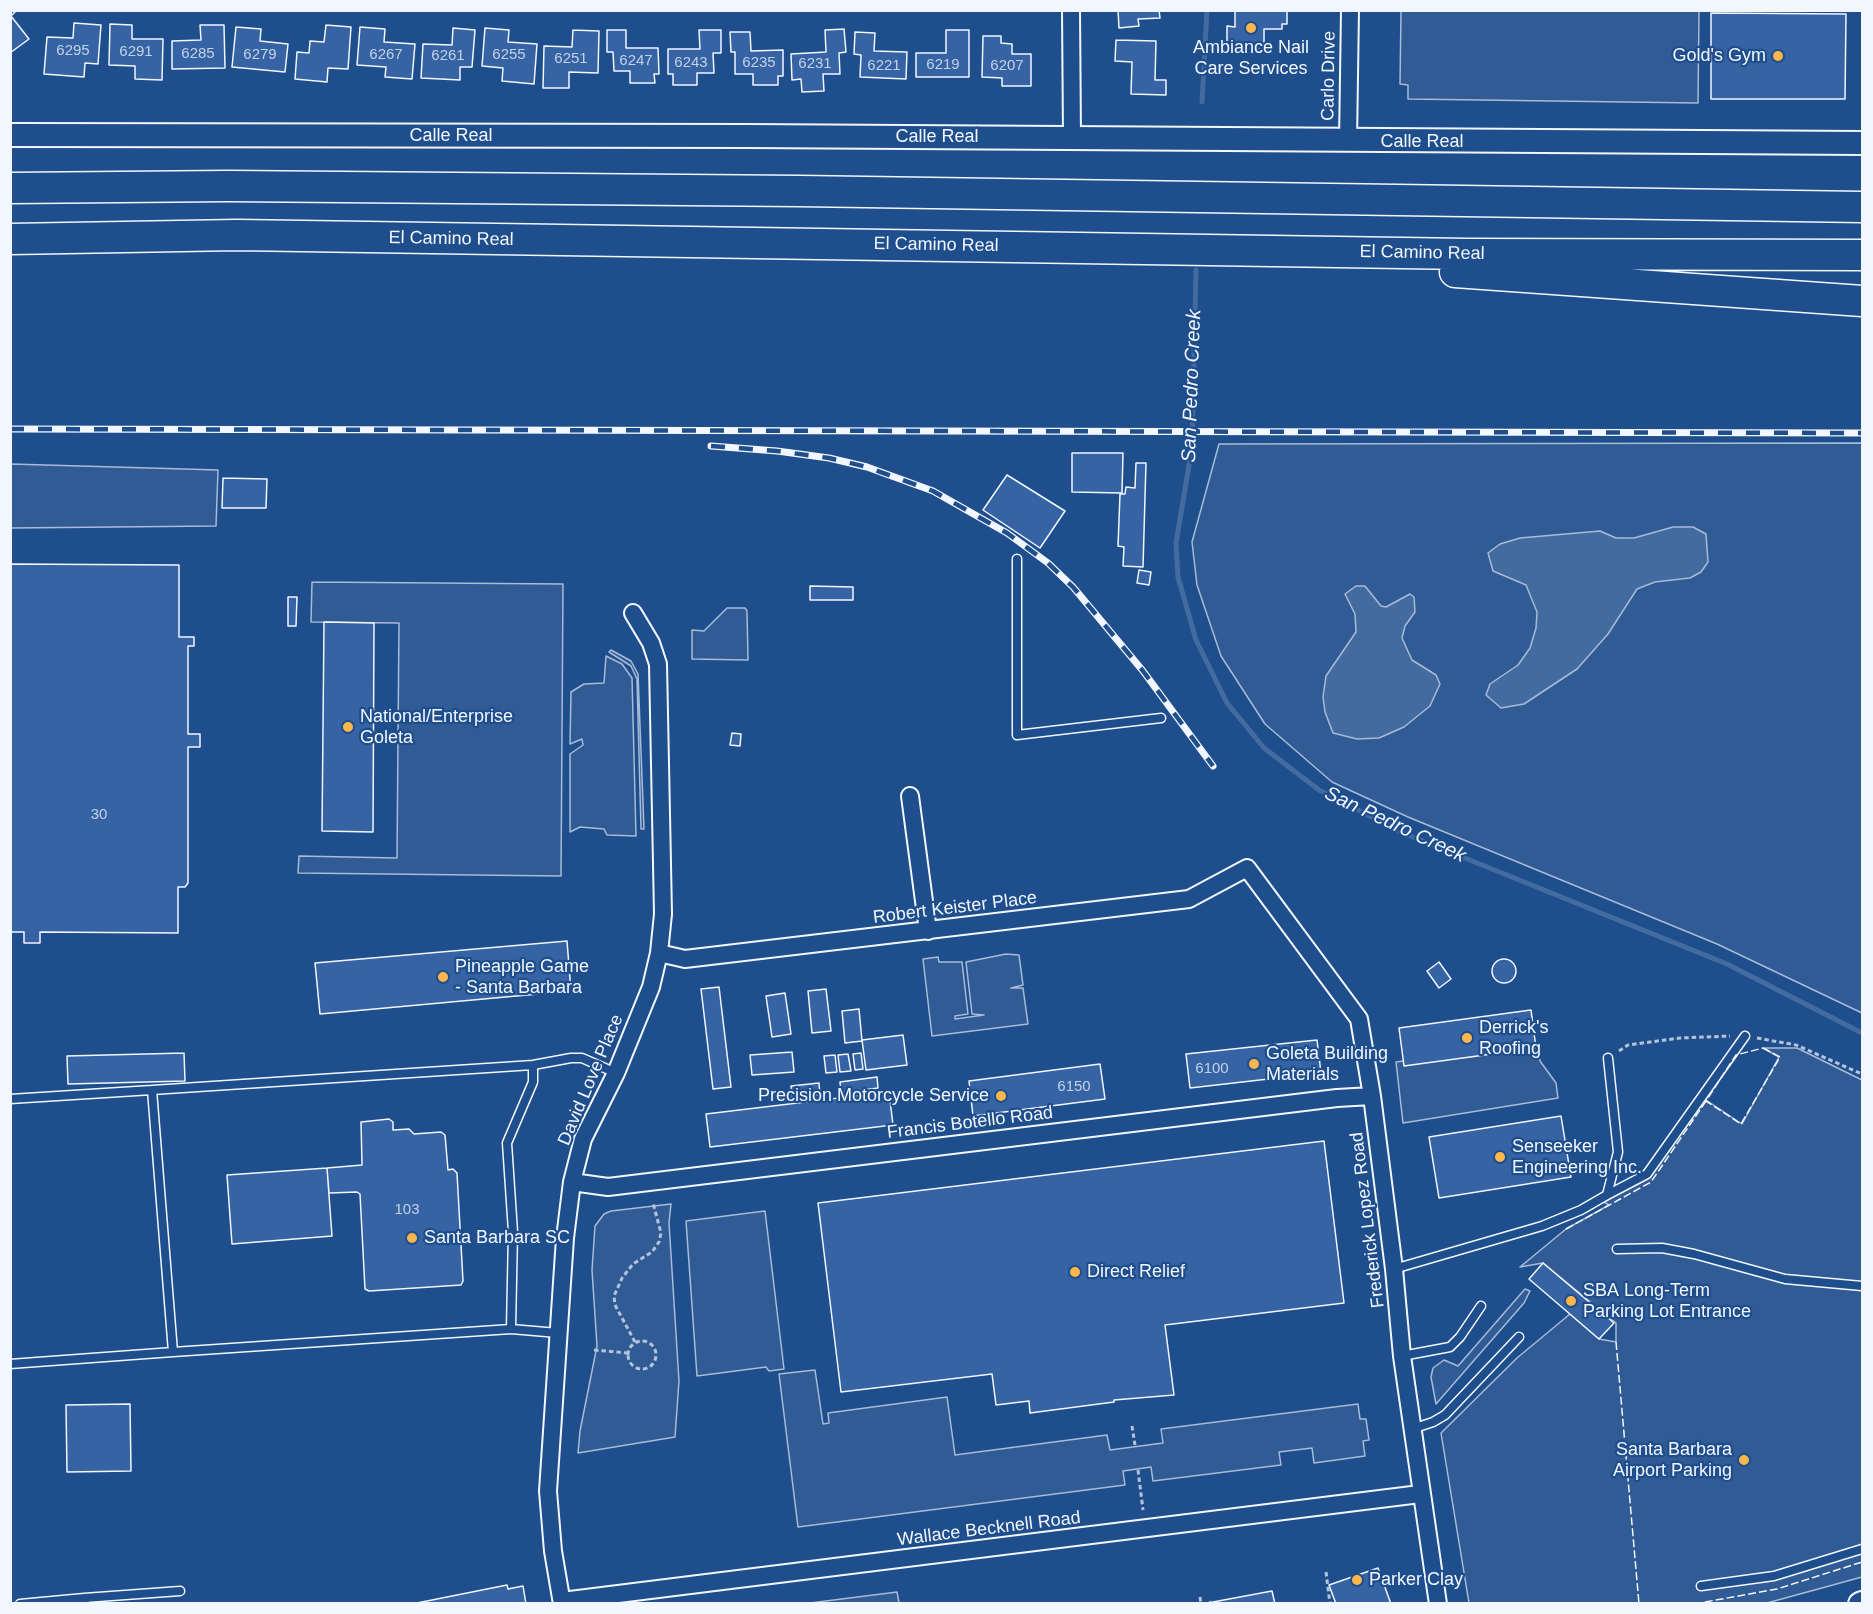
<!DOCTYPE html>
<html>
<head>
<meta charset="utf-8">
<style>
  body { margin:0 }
  #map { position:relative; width:1873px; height:1614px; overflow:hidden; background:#1f4e8c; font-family:Helvetica,sans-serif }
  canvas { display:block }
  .frame { position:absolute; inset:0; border:12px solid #f2f6ff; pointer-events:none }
</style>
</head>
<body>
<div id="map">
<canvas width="1873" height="1614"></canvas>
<div class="frame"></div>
</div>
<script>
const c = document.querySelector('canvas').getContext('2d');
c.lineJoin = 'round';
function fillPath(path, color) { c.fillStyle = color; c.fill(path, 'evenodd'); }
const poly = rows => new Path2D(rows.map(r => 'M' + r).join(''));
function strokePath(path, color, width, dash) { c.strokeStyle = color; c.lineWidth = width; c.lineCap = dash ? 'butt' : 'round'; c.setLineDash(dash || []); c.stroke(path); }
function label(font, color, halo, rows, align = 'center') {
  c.font = font + ' Helvetica,sans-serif'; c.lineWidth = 4.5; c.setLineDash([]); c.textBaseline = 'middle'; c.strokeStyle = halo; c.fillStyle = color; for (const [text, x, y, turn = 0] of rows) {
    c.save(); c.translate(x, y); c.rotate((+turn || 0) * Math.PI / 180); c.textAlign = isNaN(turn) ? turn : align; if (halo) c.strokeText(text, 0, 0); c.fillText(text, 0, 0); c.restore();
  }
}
const built = poly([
  [1401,11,1699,11,1698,103,1408,99,1408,85,1400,84,1401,11],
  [1862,443,1862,1013,1717,944,1408,817,1332,782,1265,724,1221,656,1197,585,1192,542,1219,444,1862,443],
  [11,464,218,470,216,526,11,528,11,464],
  [312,582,563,584,561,876,298,873,299,856,397,858,399,623,311,622,312,582],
  [727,608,745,608,747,611,748,660,692,659,692,630,704,631,727,608],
  [611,650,631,661,638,674,644,829,641,829,637,679,631,666,609,652,611,650],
  [606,656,622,664,632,678,636,836,607,835,604,829,580,827,570,832,570,754,583,745,582,739,570,744,571,692,584,684,604,683,606,656],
  [1006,954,1019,955,1023,985,1011,988,1023,988,1028,1024,932,1036,923,959,938,957,939,962,962,962,968,1014,955,1016,955,1019,984,1015,972,1014,966,962,1006,954],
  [1537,1043,1540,1061,1556,1083,1558,1098,1403,1123,1396,1062,1537,1043],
  [1763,1048,1797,1048,1862,1080,1862,1577,1767,1603,1469,1603,1441,1433,1517,1358,1570,1314,1599,1339,1616,1342,1616,1323,1543,1263,1520,1267,1566,1229,1609,1205,1604,1202,1648,1179,1703,1098,1742,1124,1779,1057,1763,1048],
  [671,1204,669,1223,679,1381,675,1437,578,1453,580,1431,597,1346,592,1270,595,1226,604,1214,611,1211,671,1204],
  [765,1211,784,1369,769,1371,766,1367,697,1376,686,1221,765,1211],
  [1525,1289,1530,1291,1524,1303,1436,1404,1431,1377,1433,1368,1444,1360,1458,1366,1525,1289],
  [815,1370,823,1424,829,1423,828,1413,947,1397,955,1455,1107,1435,1110,1450,1163,1443,1161,1429,1358,1404,1360,1419,1366,1419,1369,1440,1363,1441,1365,1456,1314,1463,1312,1448,1279,1452,1281,1465,1153,1481,1151,1467,1123,1471,1125,1485,798,1527,779,1374,815,1370],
  [897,1592,899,1603,810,1603,897,1592]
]);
fillPath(built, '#305b95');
strokePath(built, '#a8bbd7', 1.5);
const water = poly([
  [1673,527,1693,527,1706,534,1708,562,1701,572,1690,578,1655,582,1637,589,1608,634,1577,669,1524,704,1501,708,1486,695,1490,684,1518,665,1530,648,1536,628,1537,612,1526,585,1493,571,1488,553,1500,544,1520,538,1600,531,1616,538,1634,538,1673,527],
  [1356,586,1365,586,1381,606,1386,607,1410,594,1414,597,1415,612,1405,626,1402,638,1412,660,1436,675,1440,684,1430,706,1404,727,1379,738,1357,739,1333,733,1325,712,1323,697,1326,676,1356,632,1355,614,1345,594,1356,586]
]);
fillPath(water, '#446ba0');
strokePath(water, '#a8bbd7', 1.5);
strokePath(poly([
  [1202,102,1207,10],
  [1196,270,1192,447,1176,543,1178,577,1196,640,1227,703,1264,748,1319,790,1403,833,1727,964,1862,1033]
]), '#446ba0', 5);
const building = poly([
  [10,10,17,10,11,16,29,39,10,53,10,10],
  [1118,10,1159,10,1160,18,1138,19,1139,26,1119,28,1118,10],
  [1235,10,1287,10,1287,24,1282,24,1282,29,1264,29,1264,49,1227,49,1227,26,1235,27,1235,10],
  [1711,13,1846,14,1845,99,1711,99,1711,13],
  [74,23,101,25,98,64,85,63,84,77,44,74,47,37,73,38,74,23],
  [110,24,132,25,132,39,163,39,162,80,135,79,135,66,109,65,110,24],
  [200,25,224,25,225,68,172,69,172,41,201,40,200,25],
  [326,25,351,27,348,69,328,68,327,82,295,79,297,52,309,53,310,41,324,42,326,25],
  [236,27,261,29,260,41,288,44,285,72,232,67,236,27],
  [360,27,385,29,384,42,415,44,412,79,385,77,386,67,357,65,360,27],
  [453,28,475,30,472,67,460,67,460,80,421,78,423,44,452,45,453,28],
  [485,28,509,30,508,42,537,44,534,84,502,81,503,68,482,66,485,28],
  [844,29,846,52,839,53,840,74,823,74,824,91,802,92,801,79,792,80,791,54,826,52,825,30,844,29],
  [573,30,599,31,598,73,569,72,569,88,543,88,544,46,572,47,573,30],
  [607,30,626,30,626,48,658,48,659,74,654,74,655,83,630,83,630,71,614,71,613,52,607,52,607,30],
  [699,30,721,30,721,53,713,53,714,73,697,73,697,85,673,85,673,74,668,74,668,49,700,49,699,30],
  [946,30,969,30,969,77,916,77,916,53,946,53,946,30],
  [730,32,750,32,751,51,783,50,783,76,778,76,778,85,753,85,753,74,735,74,735,52,731,52,730,32],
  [855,32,875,33,874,51,907,52,906,79,860,77,861,55,854,54,855,32],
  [983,36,1001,36,1001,43,1012,44,1012,54,1031,54,1031,86,1002,86,1002,78,982,77,983,36],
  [1116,40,1156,41,1155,80,1166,80,1166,95,1131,94,1132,62,1115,61,1116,40],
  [1072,453,1123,453,1122,493,1072,492,1072,453],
  [1136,463,1146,463,1143,567,1123,566,1124,547,1118,546,1120,494,1125,494,1126,487,1135,488,1136,463],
  [1007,475,1065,511,1040,548,983,510,1007,475],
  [223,478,267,479,266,508,222,508,223,478],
  [10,564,179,565,179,637,194,637,194,646,188,646,188,734,200,734,200,747,188,747,188,883,185,887,178,887,178,933,40,932,40,943,24,943,24,932,10,932,10,564],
  [1139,570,1151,572,1149,585,1137,583,1139,570],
  [810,586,853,587,853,600,810,600,810,586],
  [288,597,297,597,296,626,288,626,288,597],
  [324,622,374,623,373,832,322,831,324,622],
  [732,733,741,734,740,746,730,745,732,733],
  [567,941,571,991,320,1014,315,963,567,941],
  '1492 971a12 12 0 1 1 24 0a12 12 0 1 1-24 0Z',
  [1439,962,1451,979,1439,988,1427,971,1439,962],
  [719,987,731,1087,713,1089,701,989,719,987],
  [826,989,831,1031,812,1033,808,991,826,989],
  [785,993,791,1034,772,1037,766,996,785,993],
  [859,1009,862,1041,845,1043,842,1011,859,1009],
  [1531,1010,1536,1048,1404,1066,1399,1028,1531,1010],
  [903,1035,907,1065,866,1070,862,1040,903,1035],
  [1317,1040,1321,1073,1190,1088,1186,1054,1317,1040],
  [792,1052,794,1072,752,1075,750,1055,792,1052],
  [184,1053,185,1081,68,1084,67,1056,184,1053],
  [861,1053,863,1069,855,1070,853,1054,861,1053],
  [848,1054,851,1071,840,1072,838,1055,848,1054],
  [835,1055,837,1072,826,1073,824,1056,835,1055],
  [1100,1064,1105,1099,973,1116,969,1081,1100,1064],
  [877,1077,878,1088,841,1093,840,1082,877,1077],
  [819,1083,820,1095,792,1097,791,1086,819,1083],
  [889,1092,893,1125,710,1147,706,1114,889,1092],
  [1561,1116,1571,1177,1439,1198,1429,1137,1561,1116],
  [389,1119,393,1122,393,1130,409,1129,414,1134,441,1132,445,1135,448,1170,453,1169,457,1173,463,1281,461,1285,369,1291,365,1289,360,1194,357,1192,329,1193,327,1168,362,1165,361,1122,389,1119],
  [1324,1141,1344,1303,1165,1325,1174,1395,1114,1400,1114,1402,1030,1413,1029,1401,996,1405,992,1374,841,1392,818,1203,1324,1141],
  [327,1168,332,1236,232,1244,227,1175,327,1168],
  [1543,1263,1614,1323,1599,1339,1529,1279,1543,1263],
  [130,1404,131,1471,67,1472,66,1405,130,1404],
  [1378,1568,1391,1604,1336,1604,1329,1585,1378,1568],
  [507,1585,508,1589,523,1586,526,1604,412,1604,507,1585],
  [1272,1591,1275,1604,1214,1604,1213,1602,1272,1591]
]);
fillPath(building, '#3563a3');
strokePath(building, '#f2f6ff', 1.5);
const lane = poly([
  [1017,559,1017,735,1161,718],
  [10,1099,152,1090],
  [1607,1195,1647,1174,1745,1036],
  [1617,1249,1662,1248,1694,1254,1785,1279,1862,1286],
  [1394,1269,1542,1226,1581,1210,1607,1195,1618,1152,1608,1058],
  [511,1329,513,1232,507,1143,533,1082,533,1065],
  [558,1333,511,1329,173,1352,152,1090,533,1065,571,1058,582,1058,616,1073],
  [1402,1356,1450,1347,1460,1337,1481,1306],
  [10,1364,173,1352],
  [1412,1429,1433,1422,1445,1415,1519,1337],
  [1701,1586,1774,1576,1862,1549],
  [20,1604,84,1598],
  [85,1604,84,1598,180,1591]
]);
const street = poly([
  [1071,10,1072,138],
  [1348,142,1350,10],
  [910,796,928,931],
  [659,953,685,959,1189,899,1247,868,1359,1019,1372,1096,1394,1269,1402,1356,1438,1604],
  [572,1182,608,1187,1337,1098,1372,1096],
  [562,1601,1420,1494],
  [562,1604,553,1551,548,1491,565,1238,572,1182,583,1139,616,1073,651,987,659,953,663,914,658,664,651,643,633,613]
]);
const secondary = poly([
  [10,135,747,136,1862,143],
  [1860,1604,1862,1603]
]);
const highway = poly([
  [10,188,228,186,799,191,1862,207],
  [10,239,237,235,1467,254,1862,255],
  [1455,272,1862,301]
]);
strokePath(lane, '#f2f6ff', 11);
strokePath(street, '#f2f6ff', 20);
strokePath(secondary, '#f2f6ff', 26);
strokePath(highway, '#f2f6ff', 33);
strokePath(poly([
  [1757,1038,1796,1045,1862,1074],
  [1619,1051,1628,1045,1680,1038,1730,1036],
  '628 1355a14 14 0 1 1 28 0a14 14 0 1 1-28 0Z',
  [635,1342,615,1305,614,1296,622,1278,633,1264,652,1252,659,1242,661,1233,653,1203],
  [594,1350,628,1353],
  [1132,1426,1135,1445],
  [1138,1470,1143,1510],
  [1326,1572,1330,1604],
  [1200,1597,1201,1604],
  [1210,1601,1211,1604]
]), '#b3c4dc', 3, [4.5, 3]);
strokePath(lane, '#1f4e8c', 8);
strokePath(street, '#1f4e8c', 16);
strokePath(secondary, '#1f4e8c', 22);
strokePath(highway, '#1f4e8c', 30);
const rail = poly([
  [10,429,1862,433],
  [711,446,777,451,829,458,867,467,933,491,1007,533,1048,563,1073,587,1143,671,1213,766]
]);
strokePath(rail, '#f2f6ff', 7);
strokePath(rail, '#1f4e8c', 4.5, [14]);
strokePath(poly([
  [1763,1048,1780,1057,1741,1124,1706,1101,1736,1055,1763,1048],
  [1566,1229,1651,1182,1706,1101],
  [1616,1342,1639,1604],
  [1694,1604,1777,1589,1862,1562]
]), '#f2f6ff', 1.5, [8, 3]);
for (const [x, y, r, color] of [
  [1251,28,6,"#ffb74d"],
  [1778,56,6,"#ffb74d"],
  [348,727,6,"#ffb74d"],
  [443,977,6,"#ffb74d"],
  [1467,1038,6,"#ffb74d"],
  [1254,1064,6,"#ffb74d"],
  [1001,1096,6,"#ffb74d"],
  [1500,1157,6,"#ffb74d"],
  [412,1238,6,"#ffb74d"],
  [1075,1272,6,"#ffb74d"],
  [1571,1301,6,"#ffb74d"],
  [1744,1460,6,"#ffb74d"],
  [1357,1580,6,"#ffb74d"]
]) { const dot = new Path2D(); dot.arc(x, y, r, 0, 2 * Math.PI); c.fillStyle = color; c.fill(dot); strokePath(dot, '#1f4e8c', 2); }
label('15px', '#c3d1e8', null, [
  ["6295",73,51],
  ["6291",136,52],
  ["6285",198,54],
  ["6279",260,55],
  ["6267",386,55],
  ["6255",509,55],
  ["6261",448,56],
  ["6251",571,59],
  ["6247",636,61],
  ["6243",691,63],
  ["6235",759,63],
  ["6231",815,64],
  ["6219",943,65],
  ["6221",884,66],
  ["6207",1007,66],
  ["30",99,815],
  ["6100",1212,1069],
  ["6150",1074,1087],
  ["103",407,1210]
]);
label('18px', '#f2f6ff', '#1f4e8c', [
  ["Ambiance Nail",1251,48,"center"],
  ["Care Services",1251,69,"center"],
  ["Gold's Gym",1766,56,"right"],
  ["National/Enterprise",360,717],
  ["Goleta",360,738],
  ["Pineapple Game",455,967],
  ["- Santa Barbara",455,988],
  ["Derrick's",1479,1028],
  ["Roofing",1479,1049],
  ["Goleta Building",1266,1054],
  ["Materials",1266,1075],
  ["Precision Motorcycle Service",989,1096,"right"],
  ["Senseeker",1512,1147],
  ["Engineering Inc.",1512,1168],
  ["Santa Barbara SC",424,1238],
  ["Direct Relief",1087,1272],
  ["SBA Long-Term",1583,1291],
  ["Parking Lot Entrance",1583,1312],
  ["Santa Barbara",1732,1450,"right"],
  ["Airport Parking",1732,1471,"right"],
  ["Parker Clay",1369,1580]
], 'left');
label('18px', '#f2f6ff', '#1f4e8c', [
  ["Carlo Drive",1329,76,-89],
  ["Calle Real",451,136],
  ["Calle Real",937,137],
  ["Calle Real",1422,142],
  ["El Camino Real",451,239,1],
  ["El Camino Real",936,245,1],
  ["El Camino Real",1422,253,1],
  ["Robert Keister Place",955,908,-7],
  ["David Love Place",591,1080,-67],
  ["Francis Botello Road",970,1123,-7],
  ["Frederick Lopez Road",1368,1220,-97],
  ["Wallace Becknell Road",989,1529,-7]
]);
label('italic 20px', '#f2f6ff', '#1f4e8c', [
  ["San Pedro Creek",1192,386,-88],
  ["San Pedro Creek",1395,825,25]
]);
</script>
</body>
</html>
